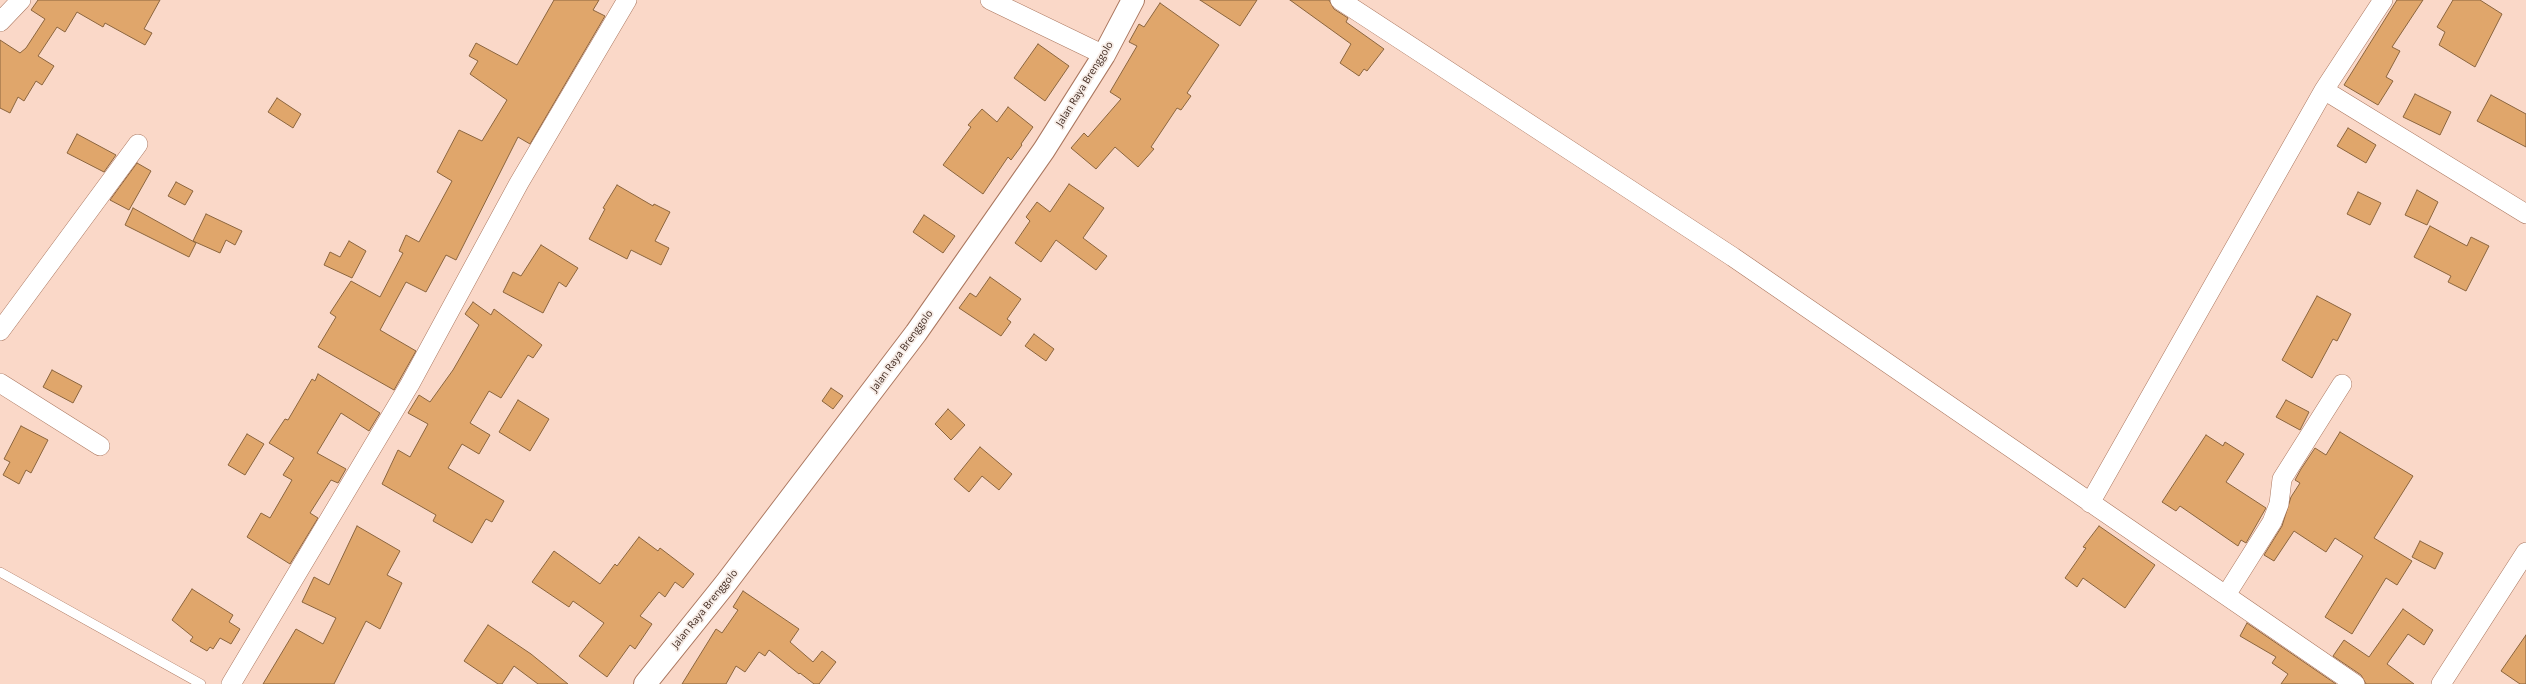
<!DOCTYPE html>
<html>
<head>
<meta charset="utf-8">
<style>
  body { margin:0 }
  canvas { display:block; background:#fad8c8 }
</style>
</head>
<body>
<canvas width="2526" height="684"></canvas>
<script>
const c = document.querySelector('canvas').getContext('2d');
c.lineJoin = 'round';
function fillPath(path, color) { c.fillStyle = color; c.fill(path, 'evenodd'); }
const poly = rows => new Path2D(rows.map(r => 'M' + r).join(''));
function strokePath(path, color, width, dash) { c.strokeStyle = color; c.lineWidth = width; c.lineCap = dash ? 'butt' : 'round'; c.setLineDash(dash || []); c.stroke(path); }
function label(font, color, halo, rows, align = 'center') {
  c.font = font + ' "Open Sans",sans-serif'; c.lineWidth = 3.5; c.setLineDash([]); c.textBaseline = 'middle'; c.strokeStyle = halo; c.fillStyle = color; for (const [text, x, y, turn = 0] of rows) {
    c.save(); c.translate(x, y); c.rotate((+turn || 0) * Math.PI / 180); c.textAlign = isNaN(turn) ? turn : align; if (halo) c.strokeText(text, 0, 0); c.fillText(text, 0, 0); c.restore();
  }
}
const building = poly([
  [38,0,160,0,144,29,152,33,145,45,105,23,103,27,77,12,65,32,57,27,38,56,54,66,42,85,36,81,24,101,18,97,10,113,0,108,0,40,20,53,26,48,45,19,31,10,38,0],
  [554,0,599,0,593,10,605,16,530,144,518,137,456,260,446,255,426,292,406,282,380,330,416,351,394,390,318,347,336,317,330,313,351,281,380,297,403,253,399,251,406,235,419,242,452,181,437,172,459,130,482,141,507,100,470,74,478,61,469,56,476,43,517,65,554,0],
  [1200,0,1257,0,1240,26,1200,0],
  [1290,0,1329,0,1334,9,1348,18,1346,22,1384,49,1367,71,1364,69,1359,76,1340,63,1351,44,1290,0],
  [2397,0,2423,0,2392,47,2400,51,2386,77,2393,81,2378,105,2344,85,2397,0],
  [2453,0,2480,0,2502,14,2475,67,2439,45,2445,32,2437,27,2453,0],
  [1160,3,1219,45,1187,93,1191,96,1181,110,1177,108,1151,147,1154,149,1138,167,1115,147,1096,169,1071,148,1084,133,1088,137,1121,99,1110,92,1137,46,1129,42,1139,24,1144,27,1160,3],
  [1038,44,1069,66,1045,101,1014,78,1038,44],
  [2415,94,2451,112,2440,135,2403,117,2415,94],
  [2491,95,2526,114,2526,147,2477,121,2491,95],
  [277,98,301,114,293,128,268,112,277,98],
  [1008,107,1033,127,1021,144,1022,145,1011,160,1008,157,983,194,943,165,971,127,968,125,982,109,997,122,1008,107],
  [2348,128,2376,145,2366,163,2337,146,2348,128],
  [77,134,116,155,104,172,67,153,77,134],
  [137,163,151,171,129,210,110,200,137,163],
  [176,182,193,191,185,205,168,196,176,182],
  [1069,184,1104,208,1083,238,1107,256,1096,270,1056,240,1041,262,1015,243,1030,221,1026,217,1037,202,1050,212,1069,184],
  [617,185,653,206,654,204,670,212,655,241,669,248,661,265,631,250,627,259,589,239,605,209,603,208,617,185],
  [2417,190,2438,202,2427,225,2405,215,2417,190],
  [2358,192,2381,203,2370,225,2347,214,2358,192],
  [133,208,196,243,189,257,125,225,133,208],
  [206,214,242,231,235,245,226,240,220,253,193,241,206,214],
  [924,215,955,236,943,253,913,232,924,215],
  [2430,226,2467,246,2471,237,2489,246,2466,291,2448,282,2451,276,2414,257,2430,226],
  [349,241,366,251,352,278,324,265,330,252,340,257,349,241],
  [541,245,578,268,566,287,559,282,543,313,503,292,513,272,521,276,541,245],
  [990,277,1021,299,1007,319,1011,322,1001,336,959,308,970,293,976,297,990,277],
  [2317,296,2351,314,2337,341,2333,339,2312,378,2282,360,2317,296],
  [473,302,491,315,494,309,542,345,533,358,528,355,501,398,489,391,470,423,490,435,479,454,462,444,448,468,504,501,492,522,486,519,472,543,433,521,436,515,382,484,398,450,410,457,428,424,408,413,419,395,430,402,453,370,479,325,465,314,473,302],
  [1034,334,1054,349,1046,361,1025,346,1034,334],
  [52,370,82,386,73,403,43,387,52,370],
  [318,374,380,413,369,431,341,413,317,453,346,469,338,483,331,480,310,513,318,518,290,564,247,537,261,513,270,518,292,480,283,475,294,458,269,443,285,419,288,420,312,379,315,381,318,374],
  [831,388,843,396,833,409,822,401,831,388],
  [518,400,549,419,530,451,499,432,518,400],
  [2286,400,2309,412,2300,430,2276,417,2286,400],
  [948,409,965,425,951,440,935,424,948,409],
  [21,426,48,440,31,473,26,470,19,484,3,475,10,462,4,459,21,426],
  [2340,432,2413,476,2374,538,2412,561,2397,585,2386,578,2352,634,2325,617,2363,556,2335,538,2326,552,2294,531,2274,561,2264,555,2282,526,2291,497,2300,483,2295,480,2301,469,2315,448,2326,455,2340,432],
  [247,434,264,444,245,475,228,465,247,434],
  [2206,435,2223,446,2225,442,2244,454,2226,482,2266,508,2246,543,2241,540,2238,546,2180,506,2176,511,2162,502,2206,435],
  [980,447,1012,474,999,490,982,476,969,492,954,479,980,447],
  [357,526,400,551,387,575,402,583,380,629,366,621,334,684,263,684,296,629,323,644,336,618,302,602,314,577,329,585,357,526],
  [2099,526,2155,565,2125,608,2083,578,2077,587,2065,578,2086,548,2083,547,2099,526],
  [639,537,658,551,660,548,694,574,683,588,675,582,665,597,659,592,640,616,652,624,635,649,630,645,607,677,579,656,604,623,573,601,569,607,532,582,554,551,600,584,615,564,617,566,639,537],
  [2420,541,2443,553,2435,569,2412,557,2420,541],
  [192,589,233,615,229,622,240,629,231,644,220,638,213,649,210,647,207,651,190,641,193,637,172,620,192,589],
  [743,591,799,629,790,642,813,662,822,651,836,662,819,684,814,684,800,673,799,674,769,650,765,656,759,652,745,672,736,666,726,684,682,684,716,629,722,633,738,610,733,607,743,591],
  [2403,609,2433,630,2424,645,2408,634,2387,664,2414,684,2366,684,2361,675,2333,656,2344,640,2369,657,2403,609],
  [2247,623,2336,684,2281,684,2288,674,2272,663,2276,657,2240,636,2247,623],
  [488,625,531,654,568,684,538,684,514,666,502,684,498,684,464,661,488,625],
  [2526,635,2526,684,2520,684,2501,671,2526,635]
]);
fillPath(building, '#e0a66b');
strokePath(building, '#8b653e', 1);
const lane = poly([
  [0,572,201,684]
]);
const street = poly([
  [990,0,1104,55],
  [1340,0,1733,257,2355,684],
  [0,22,21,0],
  [2324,90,2526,214],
  [0,331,138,144],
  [0,383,100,446],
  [2090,503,2324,90,2383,0],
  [2226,595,2272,522,2279,504,2282,479,2342,384],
  [231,684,410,384,519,183,627,0],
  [2441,684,2526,552]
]);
const secondary = poly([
  [645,684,726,583,916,333,1044,150,1104,55,1133,0]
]);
strokePath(lane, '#ab775f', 10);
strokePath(street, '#ab775f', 20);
strokePath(secondary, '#ab775f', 24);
strokePath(lane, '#fff', 9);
strokePath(street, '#fff', 19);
strokePath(secondary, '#fff', 22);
label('10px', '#402a20', '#f6ebe5', [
  ["Jalan Raya Brenggolo",1085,84,-58],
  ["Jalan Raya Brenggolo",902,351,-54],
  ["Jalan Raya Brenggolo",705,609,-51]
]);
</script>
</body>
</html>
